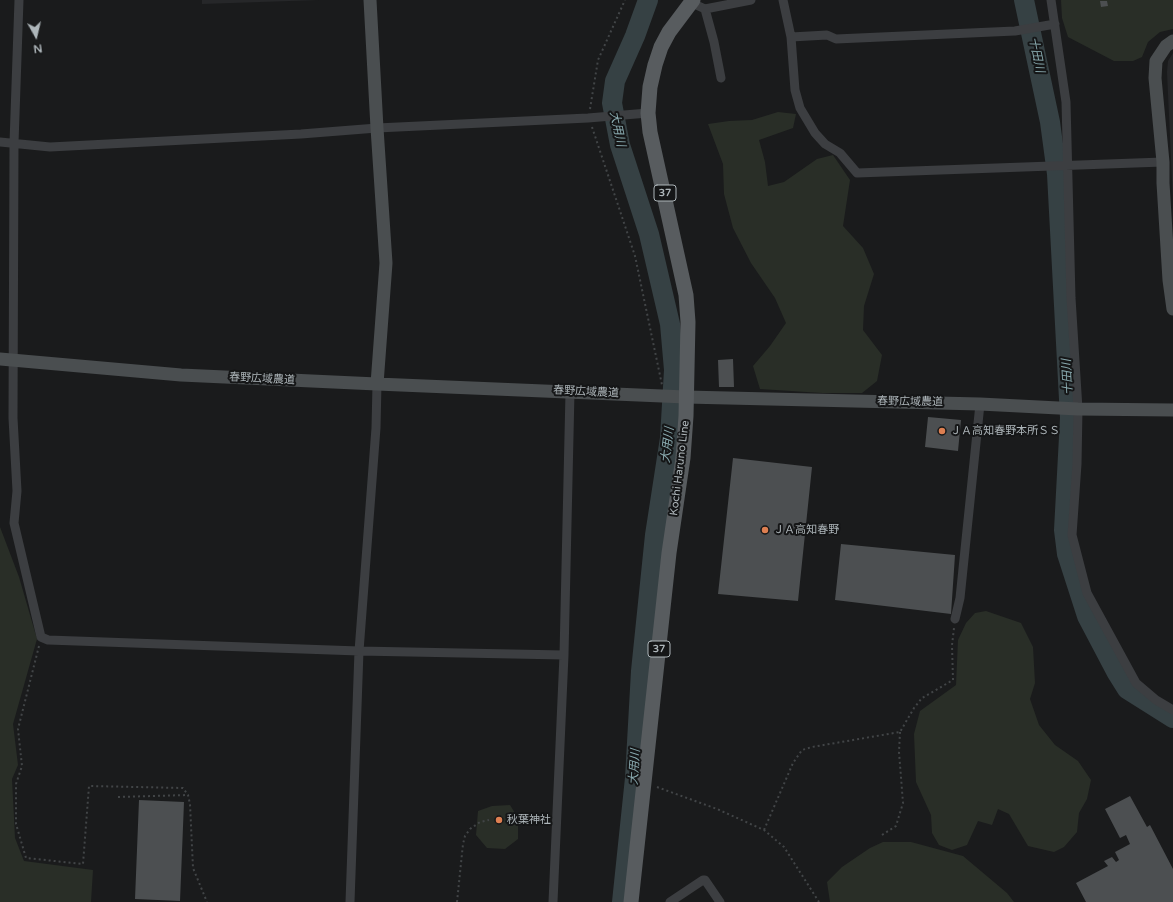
<!DOCTYPE html>
<html>
<head>
<meta charset="utf-8">
<style>
  body { margin:0 }
  #map { position:relative; width:1173px; height:902px; overflow:hidden; background:#1a1b1c; font-family:"Varela Round",sans-serif }
  canvas { display:block }
  .north { position:absolute; left:16px; top:16px; width:40px; height:40px; -webkit-text-stroke:3px #151617; paint-order:stroke; rotate:172deg; font-size:11px; font-weight:700; line-height:16px; text-align:center; color:#aeb6ba }
  .north::after { content:''; display:block; margin:auto; width:14px; height:18px; background:#aeb6ba; clip-path:polygon(50% 0,100% 100%,50% 72%,0 100%) }
</style>
</head>
<body>
<div id="map">
<canvas width="1173" height="902"></canvas>
<div class="north">N</div>
</div>
<script>
const c = document.querySelector('canvas').getContext('2d');
c.lineJoin = 'round';
function fillPath(path, color) { c.fillStyle = color; c.fill(path, 'evenodd'); }
const poly = rows => new Path2D(rows.map(r => 'M' + r).join(''));
function strokePath(path, color, width, dash) { c.strokeStyle = color; c.lineWidth = width; c.lineCap = dash ? 'butt' : 'round'; c.setLineDash(dash || []); c.stroke(path); }
function label(font, color, halo, rows, align = 'center') {
  c.font = font + ' "Varela Round","Noto Sans JP",sans-serif'; c.lineWidth = 4; c.setLineDash([]); c.textBaseline = 'middle'; c.strokeStyle = halo; c.fillStyle = color; for (const [text, x, y, turn = 0] of rows) {
    c.save(); c.translate(x, y); c.rotate((+turn || 0) * Math.PI / 180); c.textAlign = isNaN(turn) ? turn : align; if (halo) c.strokeText(text, 0, 0); c.fillText(text, 0, 0); c.restore();
  }
}
fillPath(poly([
  [202,0,319,0,202,4],
  [1173,53,1173,202,1167,72,1168,61]
]), '#262729');
fillPath(poly([
  [1061,0,1173,0,1173,29,1160,32,1148,42,1142,57,1133,61,1114,61,1068,37,1062,18],
  [778,112,796,114,793,128,759,140,765,162,768,186,784,182,817,159,833,155,850,180,843,226,863,248,874,274,864,306,863,330,882,355,877,381,862,393,822,393,760,389,753,366,770,346,786,323,775,298,751,263,733,228,724,194,723,164,708,124,729,121,752,120],
  [0,527,19,577,37,639,13,724,18,765,12,779,15,838,24,861,93,870,91,902,0,902],
  [986,611,1021,623,1033,647,1035,683,1030,699,1039,725,1055,745,1078,761,1091,780,1087,799,1079,813,1077,832,1064,847,1054,852,1028,846,1009,814,998,809,992,825,978,821,967,845,952,850,939,845,932,833,931,815,916,782,914,734,920,711,956,685,958,640,966,623,975,613],
  [510,805,518,818,518,839,505,849,487,848,476,835,478,811,492,806],
  [883,842,911,842,963,856,1007,893,1014,902,830,902,827,882,842,867,870,848]
]), '#292e27');
strokePath(poly([
  [1024,0,1050,122,1057,174,1070,418,1064,530,1067,554,1087,616,1117,673,1127,689,1173,718],
  [622,902,635,778,641,671,655,535,670,438,674,370,670,324,649,234,620,145,612,103,615,81,635,36,648,0]
]), '#364144', 20);
fillPath(poly([
  [1100,1,1107,1,1108,6,1101,7],
  [733,359,734,387,719,387,718,360],
  [928,417,961,420,958,451,925,447],
  [733,458,812,467,798,601,718,594],
  [841,544,955,555,951,614,835,600],
  [1130,796,1147,827,1150,825,1173,869,1173,902,1086,902,1076,883,1108,866,1104,861,1112,857,1116,862,1119,860,1115,852,1130,844,1126,835,1120,838,1105,809],
  [139,800,184,802,180,901,135,899],
  [502,816,503,822,497,823,496,817]
]), '#4c4f51');
strokePath(poly([
  [590,109,598,60,625,0],
  [592,127,635,256,662,385],
  [39,646,18,729,22,766,16,784,16,824,26,858,83,864,89,786,183,788,188,795,190,804,193,868,207,902],
  [657,787,717,809,764,830,784,847,819,902],
  [118,797,188,795],
  [764,830,793,763,802,750,812,747,900,732,914,708,922,698,953,680,952,645,954,628],
  [882,835,896,826,903,803,899,752,900,732],
  [457,902,463,844,465,836,470,829,480,822,489,820]
]), '#424547', 2, [2, 3]);
strokePath(poly([
  [19,0,14,143,13,418,17,491,14,523,41,637,48,640,359,651,564,655],
  [783,0,791,37,795,90,800,108,815,133,825,144,840,153,857,173,1163,162],
  [1051,0,1066,102,1071,298,1078,409,1077,464,1072,535,1087,593,1136,683,1156,700,1173,710],
  [692,3,705,9,751,0],
  [705,9,714,42,721,78],
  [791,37,827,35,836,39,1015,31,1055,24],
  [0,142,50,147,301,134,377,128,588,118,648,113],
  [955,619,960,598,980,404],
  [350,902,359,651,376,428,377,384],
  [553,902,564,655,570,392],
  [670,902,703,880,705,880,720,902]
]), '#3c3e41', 9);
strokePath(poly([
  [370,0,377,128,386,263,377,384],
  [1173,41,1166,46,1156,61,1155,78,1163,162,1163,183,1169,280,1173,309],
  [0,359,181,375,377,384,686,397,980,404,1078,409,1173,410]
]), '#4a4e50', 13);
strokePath(poly([
  [631,902,669,553,683,458,686,416,688,322,686,295,650,132,648,113,650,87,655,65,661,47,669,32,693,0]
]), '#585c5f', 15);
for (const [x, y, r, color] of [
  [942,431,4,"#dd7f51"],
  [765,530,4,"#dd7f51"],
  [499,820,4,"#dd7f51"]
]) { const dot = new Path2D(); dot.arc(x, y, r, 0, 2 * Math.PI); c.fillStyle = color; c.fill(dot); strokePath(dot, '#151617', 1.5); }
for (const [x, y, w] of [
  [665,193,22],
  [659,649,22]
]) { const box = new Path2D(); box.roundRect(x - w / 2, y - 8, w, 16, 3); c.fillStyle = '#151617'; c.fill(box); strokePath(box, '#aeb6ba', 1); }
label('bold 10px', '#aeb6ba', null, [
  ["37",665,193],
  ["37",659,649]
]);
label('11px', '#aeb6ba', '#151617', [
  ["春野広域農道",262,379,3],
  ["春野広域農道",586,392,3],
  ["春野広域農道",910,402,1],
  ["Kochi Haruno Line",680,468,-83]
]);
label('11px', '#aeb6ba', '#151617', [
  ["ＪＡ高知春野本所ＳＳ",950,431],
  ["ＪＡ高知春野",773,530],
  ["秋葉神社",507,820]
], 'left');
label('italic 12px', '#8aabb0', '#151617', [
  ["十田川",1036,55,78],
  ["大用川",617,129,78],
  ["十田川",1068,377,-93],
  ["大用川",668,445,-83],
  ["大用川",635,767,-86]
]);
</script>
</body>
</html>
